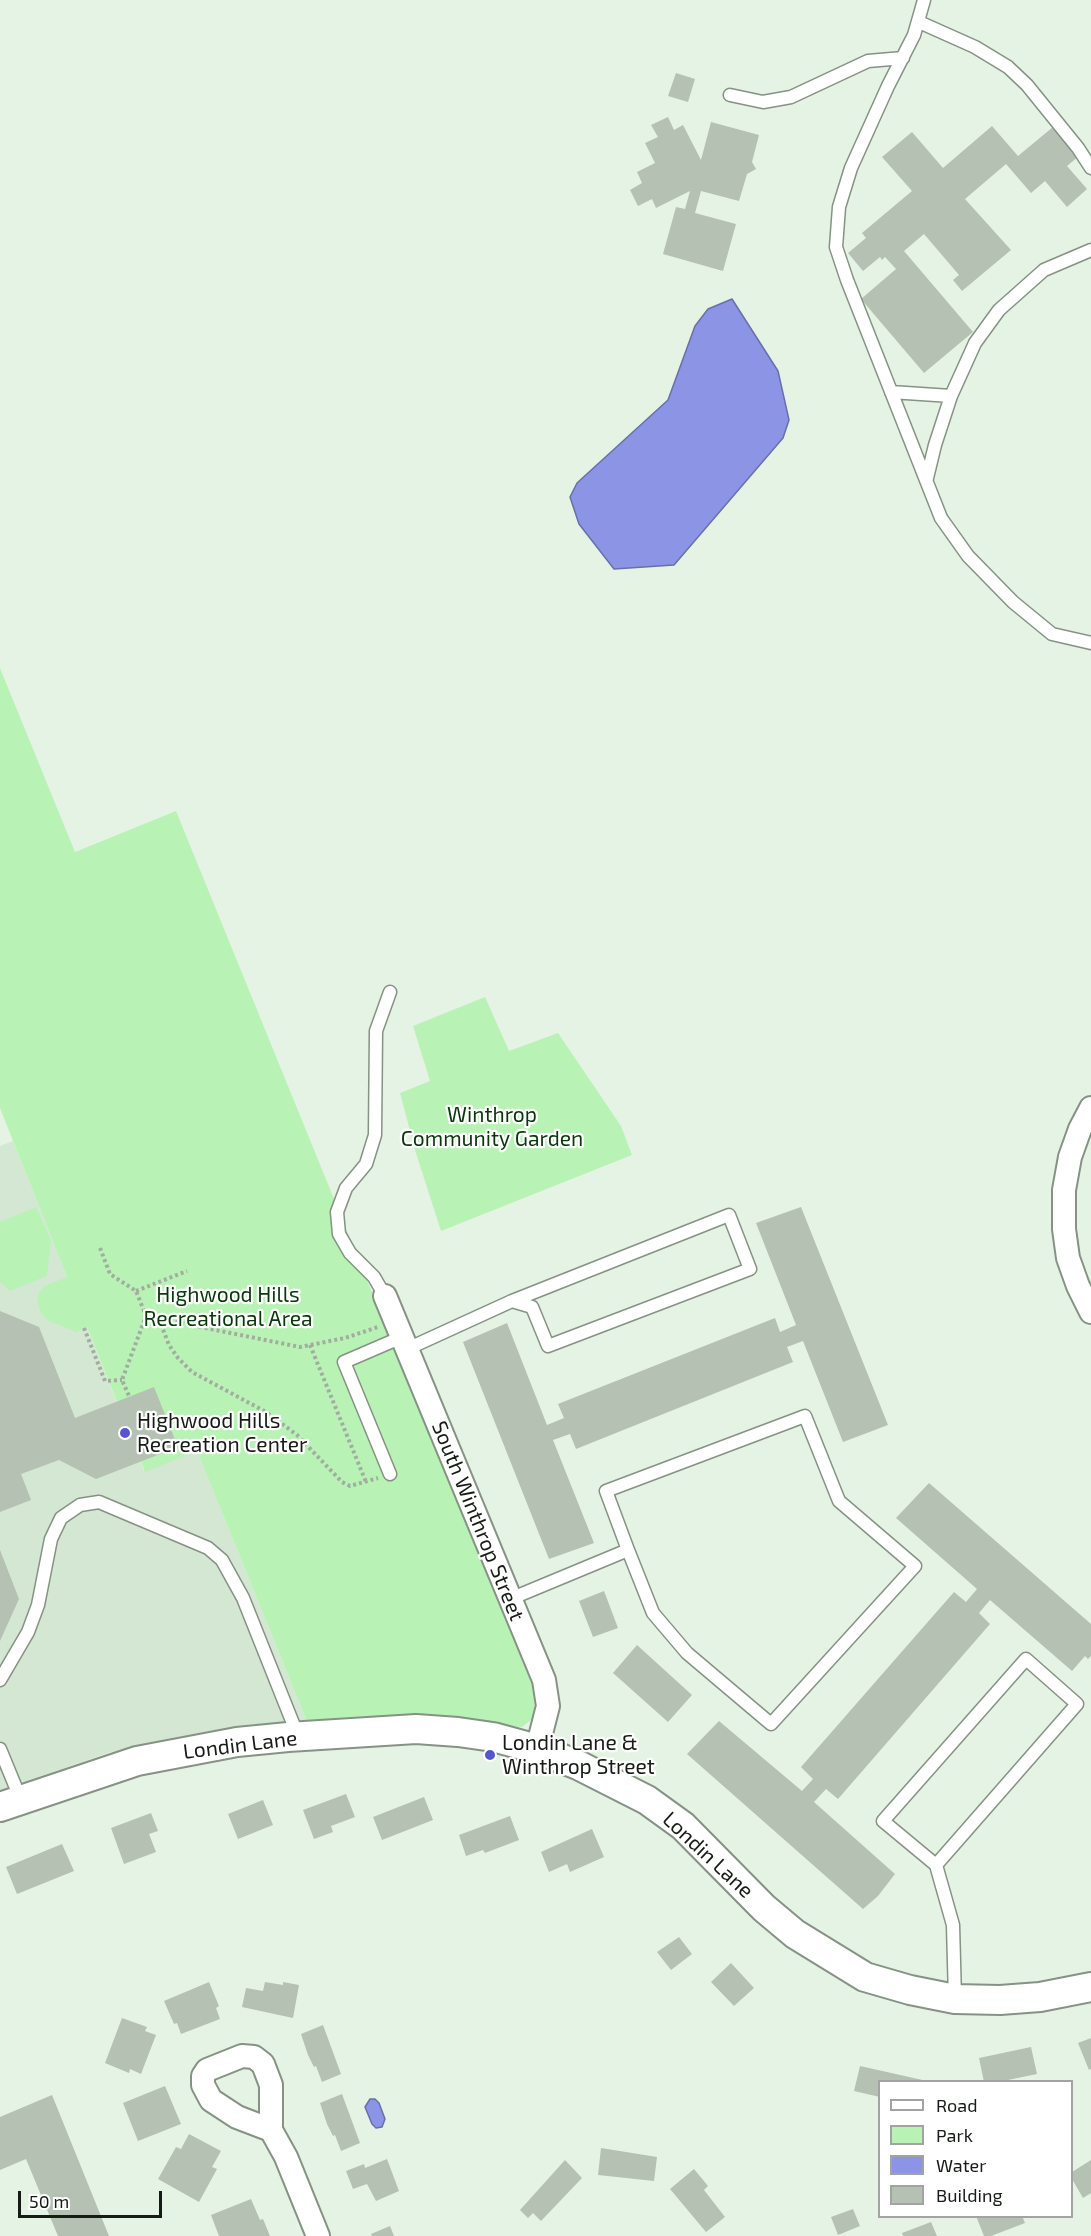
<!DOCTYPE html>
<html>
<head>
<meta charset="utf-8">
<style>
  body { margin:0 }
  #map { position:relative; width:1091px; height:2236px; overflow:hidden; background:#e5f3e4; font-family:"Exo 2",sans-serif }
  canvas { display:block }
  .legend { position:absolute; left:878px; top:2080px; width:195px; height:138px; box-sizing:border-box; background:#fff; border:2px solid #a2a4a2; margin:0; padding:8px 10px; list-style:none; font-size:18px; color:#161b16 }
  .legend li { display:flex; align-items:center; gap:12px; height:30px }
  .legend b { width:30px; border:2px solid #a2a4a2 }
  .scale { position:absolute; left:18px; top:2191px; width:144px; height:27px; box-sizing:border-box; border:3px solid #161b16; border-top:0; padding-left:8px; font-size:18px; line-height:21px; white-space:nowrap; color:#161b16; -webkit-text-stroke:4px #fff; paint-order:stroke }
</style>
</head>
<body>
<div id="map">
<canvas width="1091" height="2236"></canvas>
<ul class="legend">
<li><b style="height:8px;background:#fff"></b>Road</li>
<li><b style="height:16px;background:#b8f3b5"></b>Park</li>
<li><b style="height:16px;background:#8b94e5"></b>Water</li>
<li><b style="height:16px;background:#b4c1b3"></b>Building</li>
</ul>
<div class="scale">50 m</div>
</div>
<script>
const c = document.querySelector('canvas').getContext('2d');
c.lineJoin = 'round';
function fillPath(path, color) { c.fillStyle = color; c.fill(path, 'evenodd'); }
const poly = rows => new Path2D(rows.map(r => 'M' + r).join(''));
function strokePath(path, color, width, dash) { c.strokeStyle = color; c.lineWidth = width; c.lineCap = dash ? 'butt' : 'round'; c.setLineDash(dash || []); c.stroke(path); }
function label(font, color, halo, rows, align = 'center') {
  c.font = font + ' "Exo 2",sans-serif'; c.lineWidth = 4.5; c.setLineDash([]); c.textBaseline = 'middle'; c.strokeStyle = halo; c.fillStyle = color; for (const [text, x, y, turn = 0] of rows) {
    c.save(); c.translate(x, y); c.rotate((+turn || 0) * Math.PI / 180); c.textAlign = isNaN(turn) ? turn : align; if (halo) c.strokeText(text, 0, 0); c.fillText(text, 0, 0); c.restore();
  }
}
fillPath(poly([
  [13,1141,144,1471,197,1451,308,1724,256,1726,210,1731,168,1740,108,1753,0,1790,0,1146]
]), '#d4e7d2');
fillPath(poly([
  [0,668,75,852,176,811,532,1685,535,1709,531,1720,522,1727,308,1724,197,1451,145,1472,87,1327,76,1332,47,1320,41,1313,37,1301,39,1292,45,1286,67,1277,0,1108],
  [485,997,509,1051,558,1033,621,1126,632,1155,441,1231,415,1150,400,1093,430,1081,413,1026],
  [36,1207,51,1240,47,1276,10,1291,0,1282,0,1222]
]), '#b8f3b5');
const water = poly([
  [732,299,778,371,789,420,783,438,674,565,614,569,579,524,570,497,577,483,668,400,695,326,708,309,732,299],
  [370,2099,375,2099,379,2103,385,2119,382,2127,376,2128,372,2124,365,2107,370,2099]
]);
fillPath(water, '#8b94e5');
strokePath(water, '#6870a7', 1.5);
fillPath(poly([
  [676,73,695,79,688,102,668,96],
  [668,117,674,130,683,125,701,160,711,122,759,135,752,162,756,169,747,174,739,201,701,191,695,213,736,224,723,271,663,254,676,207,685,209,690,191,656,208,652,199,638,206,630,190,642,183,637,172,655,163,645,143,658,137,651,125],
  [992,126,1018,156,1053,127,1079,156,1067,166,1087,189,1067,207,1045,181,1031,193,1006,164,965,199,1011,250,962,291,953,280,959,275,924,234,904,251,973,332,924,373,861,299,896,269,885,257,882,260,880,257,863,271,848,253,866,238,862,233,912,191,882,157,912,132,943,168],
  [801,1207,888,1425,843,1442,803,1341,787,1347,793,1362,576,1449,570,1434,553,1440,594,1543,549,1559,463,1342,507,1323,547,1425,564,1418,558,1404,775,1318,780,1332,796,1325,756,1223],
  [0,1311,39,1327,75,1418,154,1387,178,1447,96,1479,59,1460,21,1474,31,1500,0,1512],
  [929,1483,1091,1624,1091,1656,1088,1659,1085,1656,1072,1671,990,1600,979,1613,990,1624,838,1799,826,1789,814,1802,895,1874,878,1896,863,1909,687,1754,719,1721,802,1791,813,1779,801,1767,954,1592,966,1602,977,1589,896,1518],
  [0,1550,19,1599,0,1641],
  [604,1591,618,1628,593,1637,579,1601],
  [637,1645,692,1695,668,1722,613,1673],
  [346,1794,355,1817,331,1826,333,1832,314,1839,303,1810],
  [424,1797,433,1820,382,1840,373,1817],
  [263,1800,273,1825,238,1839,228,1814],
  [151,1813,158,1831,149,1834,156,1852,124,1864,111,1828],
  [510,1816,519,1840,485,1853,483,1850,466,1856,459,1835],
  [592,1829,604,1857,570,1872,567,1864,549,1872,541,1852],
  [62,1844,74,1871,17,1894,6,1867],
  [679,1937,692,1954,671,1970,657,1952],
  [731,1963,754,1988,734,2006,711,1982],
  [209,1982,219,2006,216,2008,220,2019,181,2034,177,2023,174,2024,164,2001],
  [265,1982,283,1985,283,1982,299,1985,293,2018,242,2007,246,1988,263,1991],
  [122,2018,147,2027,145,2031,156,2035,141,2074,130,2069,129,2073,105,2063],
  [323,2025,341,2074,322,2082,316,2066,314,2067,308,2055,301,2034],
  [1091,2038,1091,2069,1089,2070,1078,2043],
  [1031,2047,1037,2074,998,2082,984,2082,979,2058],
  [860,2066,927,2081,927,2082,880,2082,880,2097,854,2091],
  [165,2086,181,2124,138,2141,123,2103],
  [342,2094,360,2143,341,2151,335,2135,333,2136,327,2124,320,2103],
  [52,2095,109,2236,58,2236,26,2159,0,2170,0,2117],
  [189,2134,221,2151,212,2167,217,2169,199,2202,158,2179,176,2147,181,2149],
  [601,2148,657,2157,654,2181,598,2175],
  [387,2159,399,2191,376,2201,367,2184,353,2189,346,2171,364,2164,365,2168],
  [565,2160,582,2178,541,2221,533,2213,528,2218,520,2210],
  [1091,2160,1091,2193,1083,2198,1072,2179,1072,2172],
  [694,2169,708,2186,704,2190,725,2217,706,2232,670,2189],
  [251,2199,260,2220,263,2219,270,2236,219,2236,211,2215],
  [853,2209,860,2226,838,2235,831,2217],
  [976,2216,1022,2216,1025,2223,991,2236,984,2236],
  [931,2222,937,2236,903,2236,902,2233],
  [390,2226,394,2236,372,2236,371,2234]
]), '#b4c1b3');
const service = poly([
  [924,0,914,35,888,86,851,168,839,207,836,247,847,280,941,518,968,556,1013,602,1052,634,1091,643],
  [919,22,975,47,1008,67,1027,85,1078,148,1091,168],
  [730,95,763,102,791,97,868,61,903,58],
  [891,392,951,396],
  [927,478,935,445,951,396,975,343,999,310,1044,270,1091,250],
  [385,1296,374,1277,350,1253,339,1234,337,1212,346,1188,366,1164,375,1135,376,1031,390,992],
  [407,1349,512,1301,532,1307,548,1346,750,1269,729,1215,512,1301],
  [390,1474,344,1362,402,1337],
  [510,1599,628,1550,606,1491,805,1416,839,1501,915,1566,771,1724,687,1653,653,1613,628,1550],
  [0,1680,28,1632,38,1605,51,1539,61,1518,80,1505,99,1502,208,1548,222,1560,243,1598,298,1736],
  [0,1749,21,1800],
  [936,1865,883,1821,1026,1659,1077,1704,936,1865,953,1925,955,1999]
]);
const minor = poly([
  [1091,1108,1080,1129,1070,1157,1064,1190,1064,1229,1068,1258,1078,1286,1091,1312],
  [385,1296,544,1680,548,1706,537,1749],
  [271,2130,237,2117,211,2100,203,2085,203,2076,207,2070,242,2056,254,2057,263,2064,271,2085,271,2130,286,2157,318,2236]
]);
const tertiary = poly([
  [0,1807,137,1761,237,1742,288,1737,416,1729,458,1732,493,1737,537,1749,578,1765,647,1800,683,1826,764,1908,795,1934,865,1977,910,1990,955,1999,1000,2000,1040,1997,1091,1987]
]);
strokePath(service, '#859284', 15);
strokePath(minor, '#859284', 26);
strokePath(tertiary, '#859284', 32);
strokePath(poly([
  [100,1248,110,1274,136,1291,146,1316,122,1380,129,1396],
  [136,1291,187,1271],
  [146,1316,300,1347,345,1338,378,1327],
  [161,1318,162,1327,169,1345,178,1358,192,1372,266,1412,297,1435,342,1482,350,1486,378,1478],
  [84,1328,105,1381,122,1380],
  [310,1345,366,1482]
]), '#a2ada1', 4, [3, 3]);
strokePath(service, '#fff', 12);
strokePath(minor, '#fff', 22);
strokePath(tertiary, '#fff', 28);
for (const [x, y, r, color] of [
  [125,1433,6,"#5657cf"],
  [490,1755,6,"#5657cf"]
]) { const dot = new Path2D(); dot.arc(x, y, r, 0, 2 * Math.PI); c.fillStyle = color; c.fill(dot); strokePath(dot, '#fff', 2); }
label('21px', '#08380a', '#fff', [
  ["Winthrop",492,1115],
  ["Community Garden",492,1139],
  ["Highwood Hills",228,1295],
  ["Recreational Area",228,1319]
]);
label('21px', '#161b16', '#fff', [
  ["Highwood Hills",137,1421],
  ["Recreation Center",137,1445],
  ["Londin Lane &",502,1743],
  ["Winthrop Street",502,1767]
], 'left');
label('21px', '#161b16', '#fff', [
  ["South Winthrop Street",478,1521,68],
  ["Londin Lane",240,1745,-7],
  ["Londin Lane",708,1855,43]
]);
</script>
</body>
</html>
